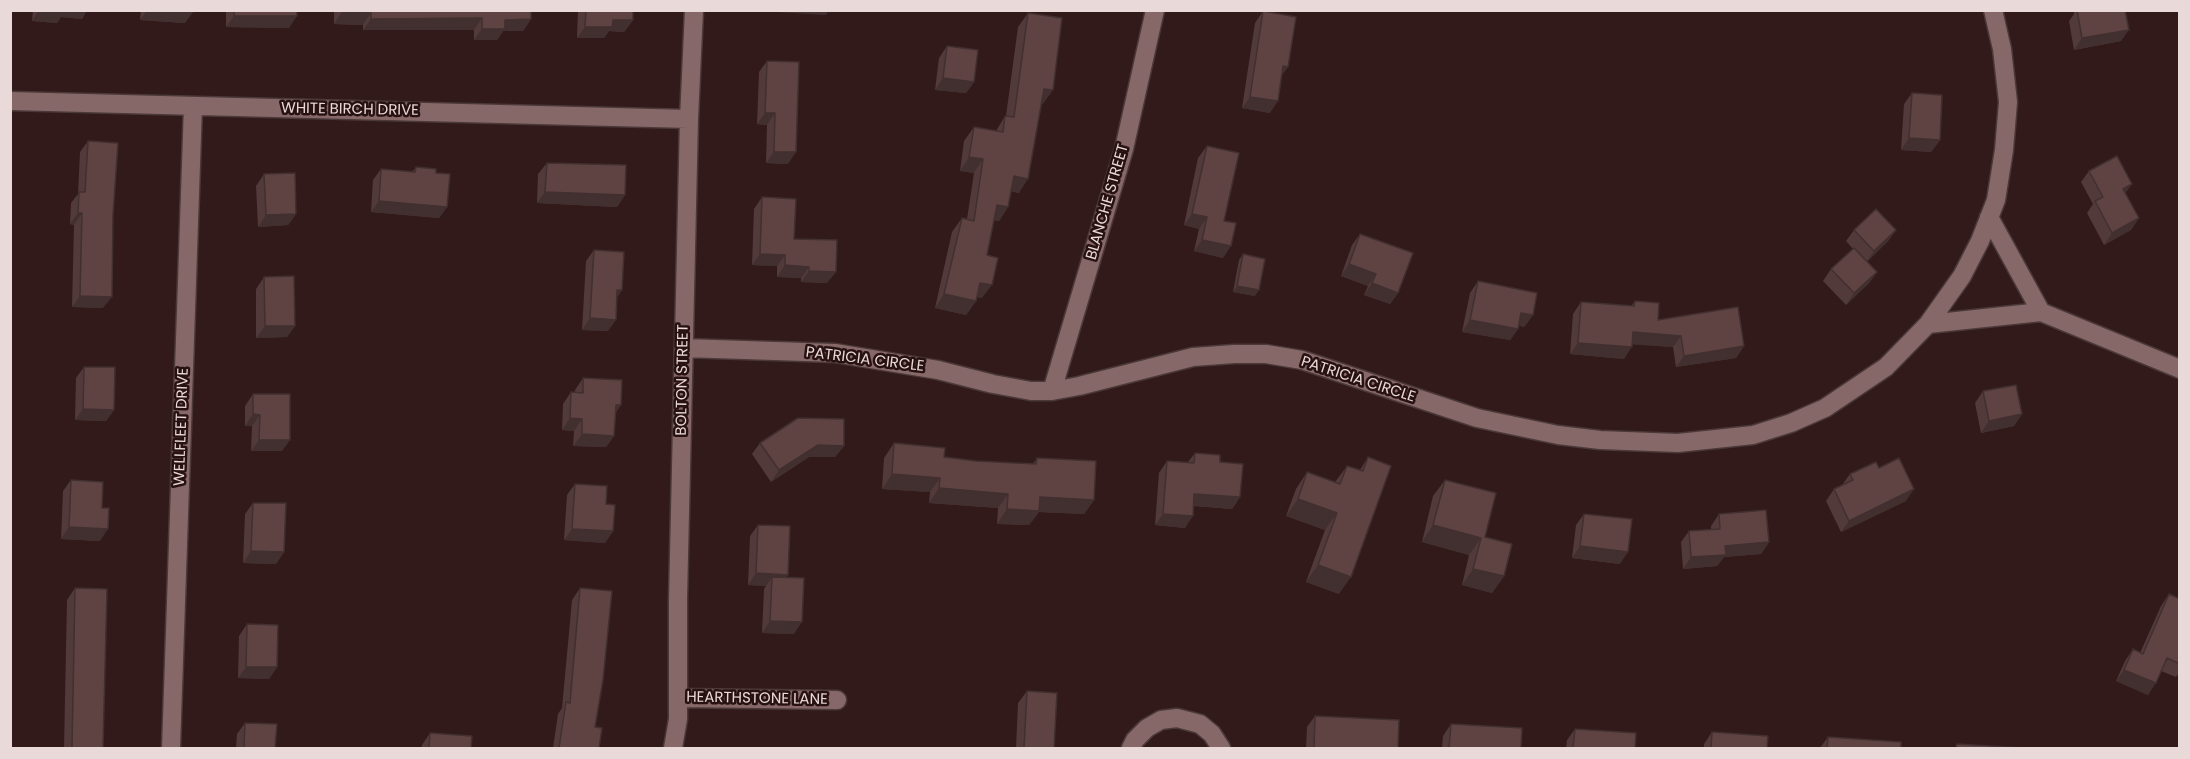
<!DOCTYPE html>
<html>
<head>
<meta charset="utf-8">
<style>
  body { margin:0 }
  #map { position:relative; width:2190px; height:759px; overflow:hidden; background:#321a1a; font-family:Poppins,sans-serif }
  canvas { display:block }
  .frame { position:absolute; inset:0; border:12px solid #ead9d9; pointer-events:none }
</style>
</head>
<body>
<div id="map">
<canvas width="2190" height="759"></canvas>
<div class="frame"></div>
</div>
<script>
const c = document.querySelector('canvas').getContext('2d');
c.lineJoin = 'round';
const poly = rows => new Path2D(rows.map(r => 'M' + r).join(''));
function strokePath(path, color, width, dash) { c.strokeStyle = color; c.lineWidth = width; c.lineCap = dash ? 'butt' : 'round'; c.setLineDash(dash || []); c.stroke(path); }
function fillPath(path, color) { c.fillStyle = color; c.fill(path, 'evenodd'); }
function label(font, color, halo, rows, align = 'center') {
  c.font = font + ' Poppins,sans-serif'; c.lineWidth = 5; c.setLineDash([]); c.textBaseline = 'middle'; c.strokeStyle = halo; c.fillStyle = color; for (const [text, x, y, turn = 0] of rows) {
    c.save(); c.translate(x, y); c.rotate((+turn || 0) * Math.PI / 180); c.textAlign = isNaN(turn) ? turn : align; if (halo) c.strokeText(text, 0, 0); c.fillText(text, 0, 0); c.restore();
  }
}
const street = poly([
  [10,101,689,119],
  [1989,217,2041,312],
  [1928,324,2041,312,2180,369],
  [684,348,835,353,938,370,993,384,1031,391,1052,391,1079,386,1193,357,1234,354,1266,354,1302,360,1477,418,1558,435,1600,440,1678,443,1753,435,1791,423,1825,408,1886,367,1928,324,1962,276,1980,241,1996,200,2004,150,2008,102,2002,49,1993,10],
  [1052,391,1124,149,1155,10],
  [678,698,837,700],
  [171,748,193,106],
  [673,748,678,719,678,599,689,119,694,10],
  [1131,748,1135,740,1147,728,1161,720,1177,718,1200,724,1212,734,1221,748]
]);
strokePath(street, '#4b3838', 21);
strokePath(street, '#866868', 18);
fillPath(poly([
  [33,10,87,10,82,19,61,17,57,23,32,21],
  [141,10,193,10,185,23,140,20],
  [226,10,297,10,289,28,226,27],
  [334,10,531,10,531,19,523,31,503,31,497,40,474,40,474,30,363,30,363,25,334,24],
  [578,10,633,10,633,20,624,32,609,31,604,38,577,38],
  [2074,10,2125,10,2121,41,2074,50,2069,21,2074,14],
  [1263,11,1288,67,1281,76,1270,113,1242,108,1255,23],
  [1028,13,1043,104,1042,103,1019,193,1011,191,1008,207,999,221,994,220,987,255,982,298,977,297,976,301,966,315,935,308,952,232,962,218,967,219,974,173,960,171,964,141,974,127,996,131,1005,116,1006,116,1018,27],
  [947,46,974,82,966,93,935,90,939,58],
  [767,61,788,164,766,163,767,125,757,124,759,72],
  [1912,93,1940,140,1931,152,1901,150,1904,104],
  [88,141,103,308,72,307,74,225,70,224,71,203,78,194,80,152],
  [1207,146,1224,221,1223,258,1194,251,1199,229,1184,225,1198,158],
  [547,163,625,195,617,207,537,203,538,174],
  [416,167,436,173,447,207,439,218,371,212,373,180,381,169,412,172],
  [2089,171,2125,193,2139,218,2131,230,2104,245,2087,213,2093,204,2081,182],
  [264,174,296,214,288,225,258,227,256,186],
  [762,197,794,239,827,283,801,282,801,278,777,277,777,266,752,265,754,209],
  [1854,230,1896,230,1888,241,1867,261,1877,272,1869,283,1846,305,1823,281,1831,269,1853,249,1846,241],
  [1360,234,1398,293,1390,304,1364,295,1368,286,1341,276,1352,245],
  [594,250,622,290,617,297,608,331,582,330,586,261],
  [1243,254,1255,296,1233,292,1239,260],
  [264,277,295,326,287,337,256,338,256,289],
  [1478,281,1533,315,1524,327,1518,325,1518,329,1510,340,1462,332,1470,293],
  [1635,301,1658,320,1744,346,1736,358,1676,367,1673,347,1632,344,1624,359,1570,354,1573,314,1581,302,1631,306],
  [84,367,114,410,106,421,75,420,76,378],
  [583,378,621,405,616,412,614,436,606,447,573,446,574,431,562,430,563,404,571,392,575,392,575,390],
  [1983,391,2022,414,2014,426,1981,433,1975,403],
  [253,394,282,451,251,451,252,426,245,426,245,406],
  [760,443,844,446,835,457,809,457,771,482,752,454],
  [894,443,944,457,976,461,1033,464,1037,458,1094,500,1084,514,1039,512,1029,525,997,524,998,508,929,503,930,492,882,489,884,458],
  [1195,453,1220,462,1240,497,1232,509,1193,506,1185,528,1155,525,1159,473,1167,461,1188,462],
  [1368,457,1339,594,1306,582,1325,530,1286,516,1296,489,1307,472,1335,482,1347,466,1360,470],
  [1879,468,1906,501,1841,532,1826,501,1834,489,1842,485,1850,474],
  [71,480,100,541,61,539,63,491],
  [1445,480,1485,537,1504,576,1492,593,1462,585,1469,555,1422,542,1433,496],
  [575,484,606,504,613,531,605,543,564,540,567,495],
  [253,503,284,552,276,564,243,563,245,514],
  [1584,514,1620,564,1572,558,1576,525],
  [1719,514,1769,542,1761,554,1724,557,1717,566,1683,569,1681,542,1689,531,1711,529,1711,526],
  [758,525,786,578,794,634,762,633,764,589,766,586,748,585,750,536],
  [75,588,103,748,64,748,67,600],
  [580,588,595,727,599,748,553,748,558,714,562,708,572,600],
  [2169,594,2180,599,2180,672,2176,677,2161,671,2148,695,2116,681,2125,661,2133,649,2140,653,2161,606],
  [247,624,277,667,269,679,238,678,239,636],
  [1027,691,1054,748,1016,748,1018,703],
  [1315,716,1398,748,1306,748,1307,727],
  [245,723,275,748,236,748,237,734],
  [1451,724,1521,748,1442,748,1443,736],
  [1575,729,1635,748,1566,748,1567,740],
  [1712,732,1767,748,1704,748,1704,744],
  [430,733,471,748,421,748,422,745],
  [1828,737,1901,748,1820,748]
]), '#523a3a');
fillPath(poly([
  [39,10,87,10,82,19,61,17,57,23,32,21],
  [147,10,174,10,193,12,185,23,140,20],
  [760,10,829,10,826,15,760,11],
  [342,12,371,13,363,25,334,24],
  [234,16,297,16,289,28,226,27],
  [482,18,474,30,363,30,371,19],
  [531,19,523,31,503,31,497,40,474,40,482,29,505,20],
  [613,20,633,20,624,32,609,31,604,38,577,38,585,27],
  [2129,30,2121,41,2074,50,2082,38],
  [1283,66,1288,67,1280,78],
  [943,78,974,82,966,93,935,90],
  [1044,89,1053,90,1043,104,1035,102],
  [1250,97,1278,101,1270,113,1242,108],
  [765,113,775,113,767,125,757,124],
  [1909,138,1940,140,1931,152,1901,150],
  [774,152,796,152,788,164,766,163],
  [969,157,983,159,974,173,960,171],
  [1014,176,1028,179,1019,193,1004,190],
  [2132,184,2124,195,2123,189],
  [545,192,625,195,617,207,537,203],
  [379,201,447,207,439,218,371,212],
  [997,205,1008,207,999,221,988,219],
  [78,213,82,213,74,225,70,224],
  [296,214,288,225,258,227,266,215],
  [1192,214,1207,217,1199,229,1184,225],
  [2139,218,2131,230,2104,245,2112,233],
  [1896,230,1888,241,1866,263,1874,251],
  [1202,240,1231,246,1223,258,1194,251],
  [760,254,785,255,777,266,752,265],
  [1349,264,1376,274,1368,286,1341,276],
  [785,265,809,267,801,278,777,277],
  [809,271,836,272,827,283,801,282],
  [1877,272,1869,283,1846,305,1854,293],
  [980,283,992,285,982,298,970,296],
  [1372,283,1398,293,1390,304,1364,295],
  [1237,286,1259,290,1255,296,1233,292],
  [617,290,622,290,614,302],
  [944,294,976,301,966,315,935,308],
  [80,296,112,297,103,308,72,307],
  [1521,313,1533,315,1524,327,1512,324],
  [590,318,616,320,608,331,582,330],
  [1470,320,1518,329,1510,340,1462,332],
  [265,326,295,326,287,337,256,338],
  [1633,332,1681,336,1673,347,1625,344],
  [1578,343,1632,347,1624,359,1570,354],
  [1744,346,1736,358,1676,367,1684,356],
  [616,405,621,405,612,417],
  [83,409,114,410,106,421,75,420],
  [253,414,260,415,252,426,245,426],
  [2022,414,2014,426,1981,433,1989,421],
  [570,418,582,419,574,431,562,430],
  [582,434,614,436,606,447,573,446],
  [259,440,290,440,282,451,251,451],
  [818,445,844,446,835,457,809,457,771,482,779,470],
  [892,474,940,478,930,492,882,489],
  [939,488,1008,494,998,508,929,503],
  [1914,489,1906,501,1841,532,1849,521],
  [1194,494,1240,497,1232,509,1186,505],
  [1040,497,1094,500,1084,514,1039,512,1029,525,997,524,1007,509],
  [1298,499,1337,513,1325,530,1286,516],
  [1163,514,1193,516,1185,528,1155,525],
  [1433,525,1481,538,1469,555,1422,542],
  [69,527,108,529,100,541,61,539],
  [572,529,613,531,605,543,564,540],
  [1769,542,1761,554,1724,557,1717,566,1683,569,1691,557,1725,546],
  [1580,546,1628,552,1620,564,1572,558],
  [251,551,284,552,276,564,243,563],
  [1318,565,1351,577,1339,594,1306,582],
  [1473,569,1504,576,1492,593,1462,585],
  [756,573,788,575,780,587,772,577,766,586,748,585],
  [770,621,802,622,794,634,762,633],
  [246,667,277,667,269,679,238,678],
  [2124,670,2156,683,2148,695,2116,681]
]), '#422f2f');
const building = poly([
  [174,10,193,10,193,12,174,10],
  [234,10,297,10,297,16,234,16,234,10],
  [342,10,531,10,531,19,505,20,505,29,482,29,482,18,371,19,371,13,342,12,342,10],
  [586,10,633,10,633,20,613,20,612,27,585,27,586,10],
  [2077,10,2125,10,2129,30,2082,38,2077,10],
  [1263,11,1296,17,1288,67,1283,66,1278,101,1250,97,1263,11],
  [1028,13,1062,18,1053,90,1044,89,1028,179,1014,176,1008,207,997,205,987,255,998,258,992,285,980,283,976,301,944,294,962,218,974,221,983,159,969,157,974,127,1003,132,1005,116,1014,117,1028,13],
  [947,46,978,50,974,82,943,78,947,46],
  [767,61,799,62,796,152,774,152,775,113,765,113,767,61],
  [1912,93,1942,95,1940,140,1909,138,1912,93],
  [88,141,118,143,113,215,112,297,80,296,82,213,78,213,79,192,85,192,88,141],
  [1207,146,1239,153,1224,221,1236,223,1231,246,1202,240,1207,217,1192,214,1207,146],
  [2117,156,2132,184,2123,189,2139,218,2112,233,2095,201,2103,197,2089,171,2117,156],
  [547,163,626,165,625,195,545,192,547,163],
  [416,167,436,169,436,173,450,174,447,207,379,201,381,169,415,172,416,167],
  [295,173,296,214,266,215,264,174,295,173],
  [762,197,796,199,794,239,837,240,836,272,809,271,809,267,785,265,785,255,760,254,762,197],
  [1876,209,1896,230,1874,251,1854,230,1876,209],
  [1360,234,1413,253,1398,293,1372,283,1376,274,1349,264,1360,234],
  [1854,248,1877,272,1854,293,1831,269,1854,248],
  [594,250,624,252,622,290,617,290,616,320,590,318,594,250],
  [1243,254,1265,259,1259,290,1237,286,1243,254],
  [294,276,295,326,265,326,264,277,294,276],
  [1478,281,1537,293,1533,315,1521,313,1518,329,1470,320,1478,281],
  [1635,301,1659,303,1658,320,1738,307,1744,346,1684,356,1681,336,1633,332,1632,347,1578,343,1581,302,1634,306,1635,301],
  [84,367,115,367,114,410,83,409,84,367],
  [583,378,622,380,621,405,616,405,614,436,582,434,582,419,570,418,571,392,583,393,583,378],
  [2016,385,2022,414,1989,421,1983,391,2016,385],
  [253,394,290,394,290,440,259,440,260,415,253,414,253,394],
  [798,418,844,419,844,446,818,445,779,470,760,443,798,418],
  [894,443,945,448,944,457,976,461,1036,464,1037,458,1096,461,1094,500,1040,497,1039,511,1007,509,1008,494,939,488,940,478,892,474,894,443],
  [1195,453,1220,455,1220,462,1243,464,1240,497,1194,494,1193,516,1163,514,1167,461,1194,463,1195,453],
  [1368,457,1391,466,1351,577,1318,565,1337,513,1298,499,1307,472,1340,484,1347,466,1363,471,1368,457],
  [1899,458,1914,489,1849,521,1834,489,1853,480,1850,474,1876,462,1879,468,1899,458],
  [71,480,103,482,102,508,109,508,108,529,69,527,71,480],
  [1445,480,1496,493,1485,537,1512,544,1504,576,1473,569,1481,538,1433,525,1445,480],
  [575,484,607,486,606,504,615,505,613,531,572,529,575,484],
  [253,503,286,503,284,552,251,551,253,503],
  [1766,510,1769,542,1725,546,1726,555,1691,557,1689,531,1720,529,1719,514,1766,510],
  [1584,514,1632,519,1628,552,1580,546,1584,514],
  [758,525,790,526,788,575,756,573,758,525],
  [772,577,804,578,802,622,770,621,772,577],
  [75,588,107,589,103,748,72,748,75,588],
  [580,588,612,591,603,680,595,727,602,728,599,748,559,748,566,702,570,703,580,588],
  [2169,594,2180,599,2180,664,2167,658,2156,683,2124,670,2133,649,2143,654,2169,594],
  [247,624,278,625,277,667,246,667,247,624],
  [1027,691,1057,693,1054,748,1024,748,1027,691],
  [1315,716,1399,720,1398,748,1314,748,1315,716],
  [245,723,277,724,275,748,244,748,245,723],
  [1451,724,1522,728,1521,748,1449,748,1451,724],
  [1575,729,1636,733,1635,748,1573,748,1575,729],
  [1712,732,1768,736,1767,748,1711,748,1712,732],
  [430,733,472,736,471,748,429,748,430,733],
  [1828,737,1901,742,1901,748,1827,748,1828,737],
  [1957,744,2023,748,1956,748,1957,744]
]);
fillPath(building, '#5f4343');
strokePath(building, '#422f2f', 1.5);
label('15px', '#ead9d9', '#281111', [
  ["WHITE BIRCH DRIVE",350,110,1],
  ["BLANCHE STREET",1108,202,-74],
  ["PATRICIA CIRCLE",865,360,7],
  ["BOLTON STREET",683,380,-89],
  ["PATRICIA CIRCLE",1358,380,18],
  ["WELLFLEET DRIVE",182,427,-88],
  ["HEARTHSTONE LANE",757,699,1]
]);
</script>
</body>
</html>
